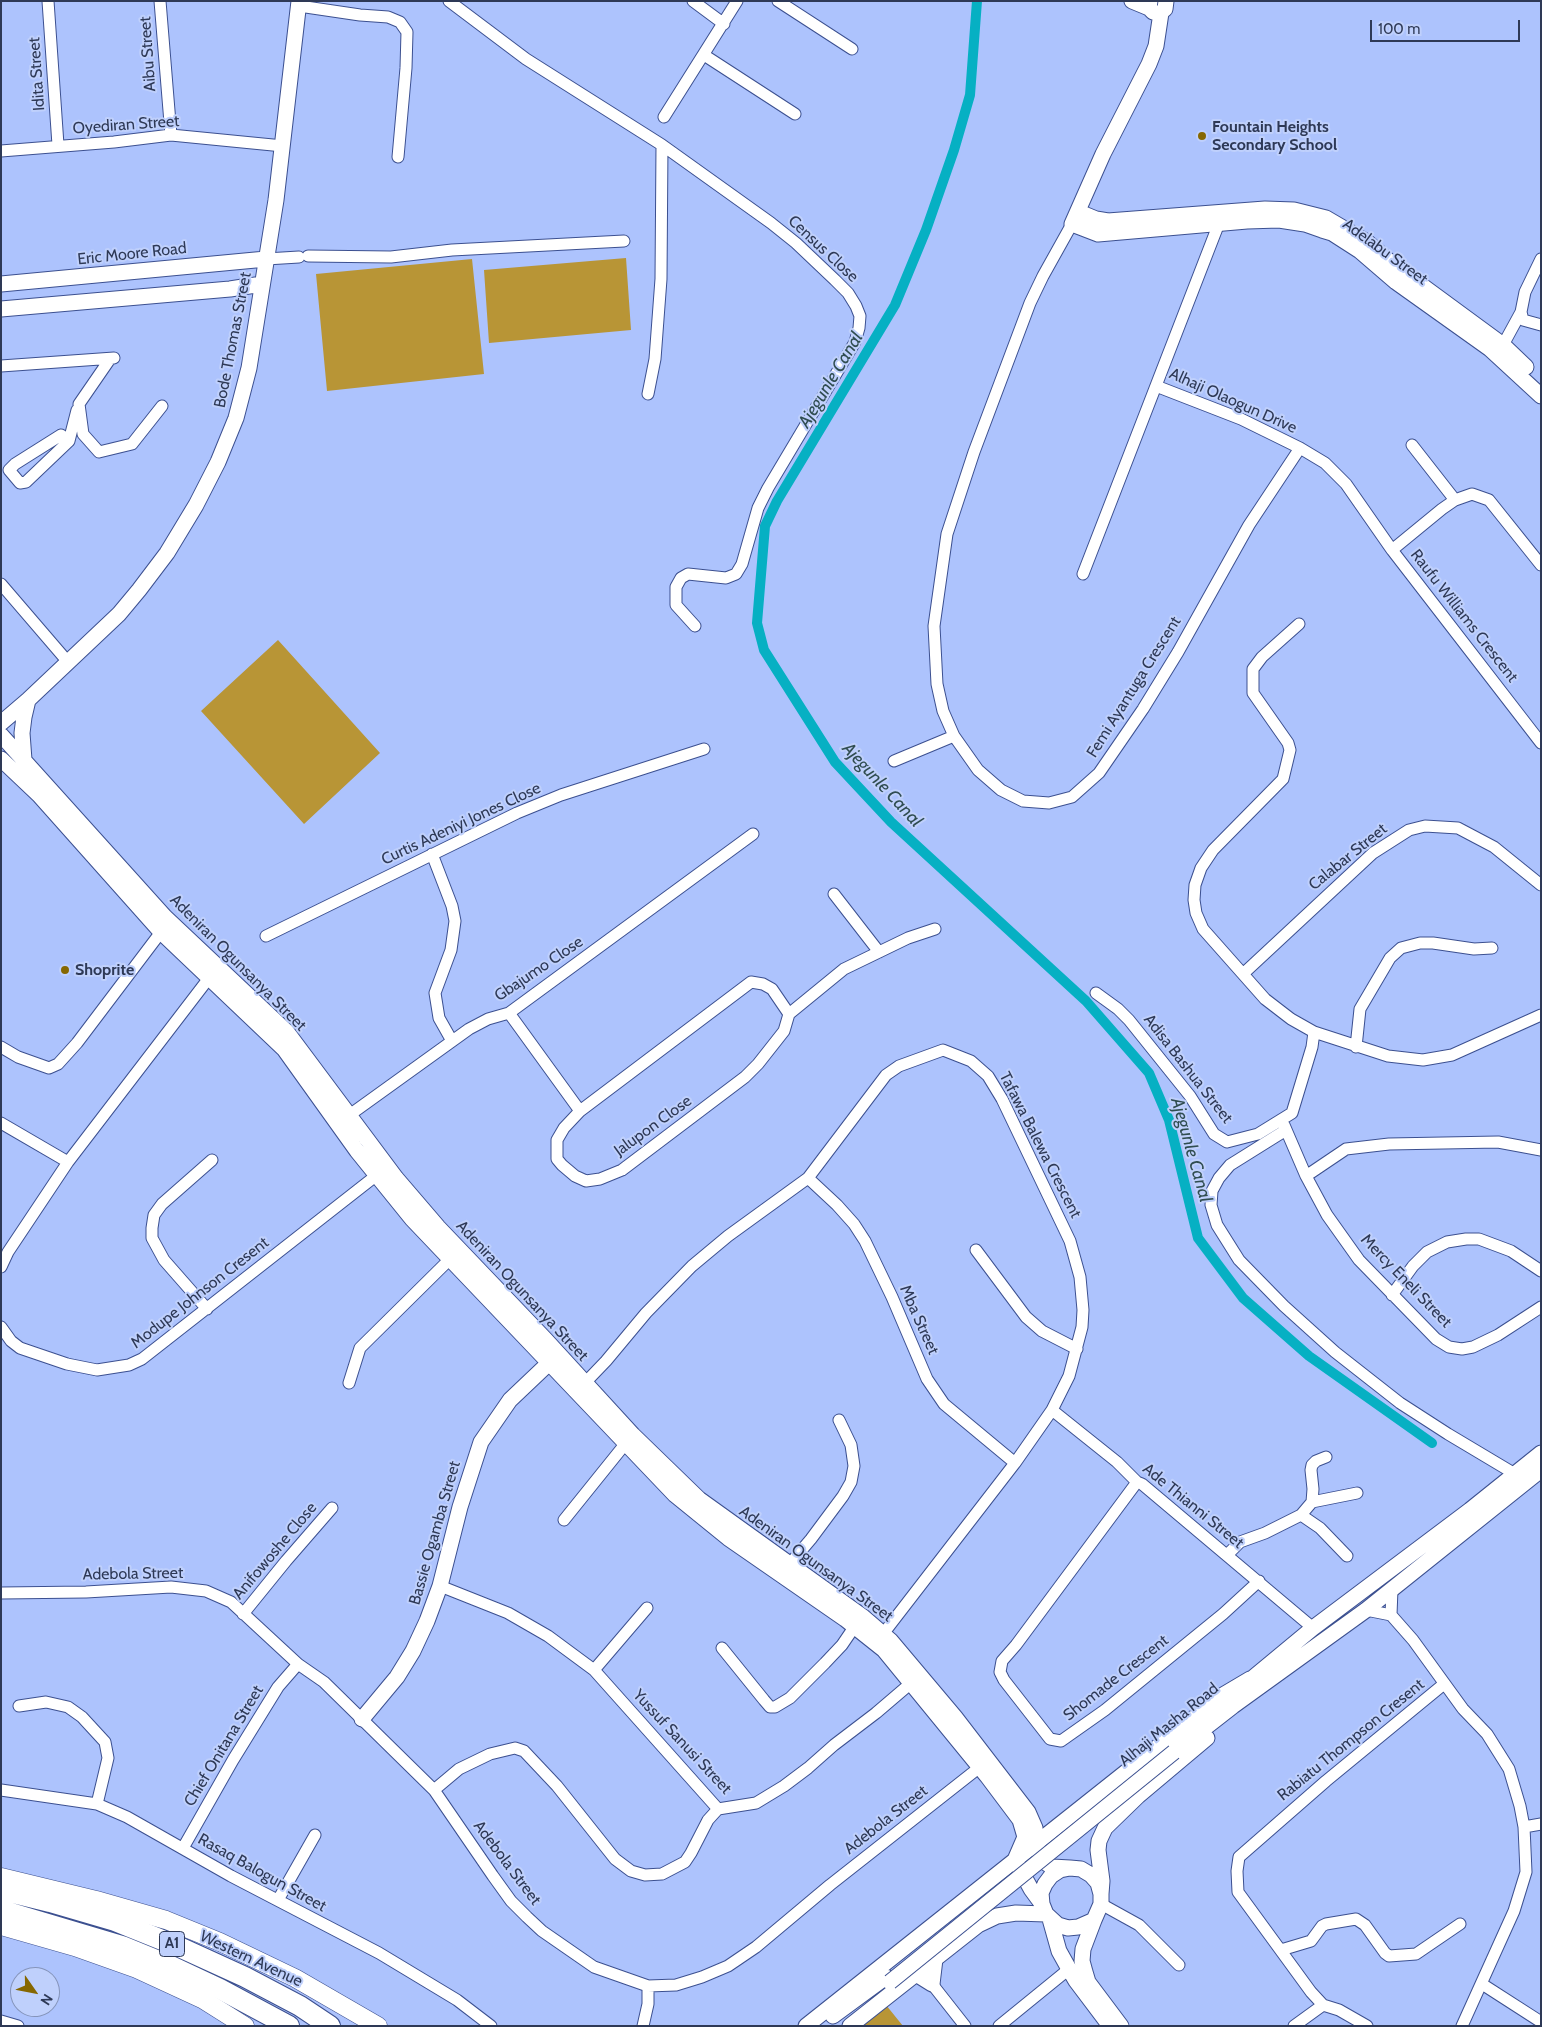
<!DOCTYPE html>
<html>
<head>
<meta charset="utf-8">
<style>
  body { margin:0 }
  #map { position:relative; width:1542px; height:2027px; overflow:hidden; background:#adc3fd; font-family:Cabin,sans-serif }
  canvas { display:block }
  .frame { position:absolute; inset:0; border:2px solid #2e3956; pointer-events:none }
  .north { position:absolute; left:10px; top:1967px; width:50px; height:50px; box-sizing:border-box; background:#bfd0fc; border:1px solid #8594ba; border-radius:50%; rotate:123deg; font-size:14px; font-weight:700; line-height:20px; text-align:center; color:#2e3956 }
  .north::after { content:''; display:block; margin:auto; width:18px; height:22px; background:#866701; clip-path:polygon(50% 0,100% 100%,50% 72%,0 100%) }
  .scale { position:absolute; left:1370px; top:20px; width:150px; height:22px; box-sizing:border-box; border:2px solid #2e3956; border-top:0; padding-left:6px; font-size:15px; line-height:18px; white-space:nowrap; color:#2e3956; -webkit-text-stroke:4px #bfd0fc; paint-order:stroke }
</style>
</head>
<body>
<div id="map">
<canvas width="1542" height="2027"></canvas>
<div class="frame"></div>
<div class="north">N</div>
<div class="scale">100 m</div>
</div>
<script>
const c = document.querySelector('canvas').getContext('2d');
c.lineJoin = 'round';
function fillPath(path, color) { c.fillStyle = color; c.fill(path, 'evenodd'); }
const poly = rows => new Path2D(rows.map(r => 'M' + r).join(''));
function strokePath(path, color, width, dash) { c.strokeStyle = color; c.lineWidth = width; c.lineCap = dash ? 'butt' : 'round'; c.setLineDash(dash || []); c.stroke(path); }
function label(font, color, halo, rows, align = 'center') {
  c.font = font + ' Cabin,sans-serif'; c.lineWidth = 4; c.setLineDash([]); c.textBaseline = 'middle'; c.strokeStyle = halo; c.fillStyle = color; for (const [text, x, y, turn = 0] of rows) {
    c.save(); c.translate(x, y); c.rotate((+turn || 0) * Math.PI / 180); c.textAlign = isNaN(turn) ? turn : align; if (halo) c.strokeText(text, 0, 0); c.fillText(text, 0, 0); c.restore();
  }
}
fillPath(poly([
  [626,258,631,330,489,343,484,270],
  [472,259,484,374,327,391,316,274],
  [278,640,380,753,304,824,201,711],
  [886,2005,903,2026,862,2026]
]), '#b89536');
strokePath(poly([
  [977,1,970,95,954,150,926,230,895,305,777,501,765,526,757,623,764,650,835,762,891,822,1086,1001,1149,1073,1169,1120,1198,1238,1243,1298,1309,1356,1432,1443]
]), '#06b0c3', 10);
const street = poly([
  [48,1,58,145],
  [160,1,171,135],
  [449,1,526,59,662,145,771,223,796,243,835,280,848,293,856,306,860,316,859,328,855,342,768,488,758,508,742,564,736,574,726,578,688,574,681,578,676,587,676,605,695,626],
  [693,1,724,24],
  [778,1,852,49],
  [299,6,360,15,388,17,400,22,407,32,406,68,398,157],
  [704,55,795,114],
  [664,117,737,1],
  [1,151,114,142,171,135,283,146],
  [1072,224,1043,276,1030,303,974,452,947,534,934,626,937,684,943,711,954,736,978,770,1001,790,1023,801,1049,803,1072,797,1099,773,1143,709,1178,652,1249,525,1300,448],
  [308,256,391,257,452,250,624,241],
  [266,259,299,257],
  [1521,312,1525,292,1541,259],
  [1495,347,1503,345,1521,312,1523,320,1541,325],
  [110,359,79,404,83,434,99,452,132,444,162,406],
  [1,366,114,358],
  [1156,386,1241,419,1300,448,1325,463,1346,484,1392,550],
  [648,394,655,359,661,279,662,145],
  [61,435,69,441,26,482,20,483,9,470,15,464,61,435],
  [69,441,77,410],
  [1412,445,1455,500],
  [1541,565,1489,500,1472,494,1455,500,1442,509,1392,550,1541,743],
  [1083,574,1221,218],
  [1,584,68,662],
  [1299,624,1262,657,1253,669,1253,693,1288,743,1290,750,1283,779,1213,850,1201,868,1195,885,1194,900,1196,913,1203,929,1265,999,1291,1019,1314,1032,1388,1056,1423,1060,1452,1055,1541,1015],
  [894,761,954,736],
  [432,854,452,906,455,921,451,950,435,993,439,1018,452,1041],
  [834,894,879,952],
  [266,936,517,813,561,795,704,749],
  [1244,973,1373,853,1409,830,1425,826,1458,828,1494,847,1541,885],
  [751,982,763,984,772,989,789,1014,784,1031,758,1064,745,1077,622,1170,600,1179,586,1181,575,1176,562,1165,557,1159,557,1140,564,1128,580,1111,751,982],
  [1096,993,1118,1009,1129,1020,1190,1096,1214,1134,1227,1142,1258,1134,1292,1113,1312,1047,1314,1032],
  [509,1013,580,1111],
  [789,1014,844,969,908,938,935,929],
  [1,1047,18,1057,49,1068,58,1064,77,1043,161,932],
  [1356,1047,1360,1009,1390,958,1401,948,1420,943,1433,943,1474,949,1492,948],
  [344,1119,469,1029,488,1019,509,1013,753,834],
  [1,1123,68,1162],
  [1284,1125,1306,1176],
  [1286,1130,1230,1165,1219,1178,1212,1191,1211,1205,1217,1225,1239,1260,1284,1306,1335,1352,1400,1403,1448,1434,1515,1474],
  [1541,1150,1498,1142,1389,1144,1346,1149,1306,1176,1327,1215,1359,1260,1436,1339,1449,1347,1462,1349,1473,1347,1498,1335,1541,1307],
  [808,1178,837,1205,854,1224,865,1241,892,1297,927,1379,944,1404,1015,1463],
  [976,1250,1026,1317,1042,1331,1077,1349],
  [1,1267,8,1252,68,1162,209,978],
  [1392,1295,1413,1266,1427,1252,1447,1242,1466,1239,1479,1239,1511,1251,1541,1271],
  [207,1309,164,1260,152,1238,152,1228,154,1215,162,1204,212,1160],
  [1,1327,11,1341,20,1348,67,1364,97,1370,129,1365,142,1359,382,1171],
  [349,1383,360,1348,450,1259],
  [581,1387,606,1361,646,1313,692,1266,728,1236,808,1178,886,1075,899,1066,943,1050,971,1061,988,1076,1002,1099,1070,1241,1080,1277,1083,1310,1082,1327,1069,1376,1052,1410,1015,1463,883,1634],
  [1052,1410,1117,1462,1137,1482,1142,1484,1313,1628],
  [1137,1482,1016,1645,1002,1661,1000,1672,1004,1680,1050,1739,1061,1741,1105,1710,1223,1614,1259,1581],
  [1312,1502,1357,1493],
  [1301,1515,1312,1502,1313,1489,1311,1470,1312,1465,1316,1461,1326,1457],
  [564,1520,630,1438],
  [1227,1555,1240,1542,1265,1533,1301,1515,1320,1528,1347,1556],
  [789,1565,811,1539,843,1496,851,1482,854,1466,851,1445,839,1420],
  [440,1586,508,1613,548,1636,594,1670,718,1809],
  [1,1593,86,1592,171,1587,206,1591,231,1602,298,1664,324,1682,434,1790,493,1876,511,1901,527,1917,542,1931,594,1967,648,1986,676,1985,702,1977,728,1966,756,1947,830,1885,985,1763],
  [1366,1610,1391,1615,1413,1640,1463,1709,1487,1734,1509,1769,1520,1806,1524,1827,1526,1872,1514,1911,1462,2026],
  [243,1614,286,1561,332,1508],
  [1391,1615,1392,1589],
  [722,1648,764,1700,770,1707,775,1707,790,1698,825,1663,842,1645,859,1620],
  [594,1670,647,1608],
  [19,1706,46,1702,68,1707,82,1717,105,1742,108,1758,97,1804],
  [1,1790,97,1804,127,1817,231,1876,379,1953,457,2000,491,2026],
  [434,1790,459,1769,490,1754,515,1748,524,1751,557,1786,615,1859,631,1871,645,1875,662,1874,685,1862,691,1853,708,1820,718,1809],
  [718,1809,756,1803,784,1786,808,1768,834,1745,876,1713,917,1678],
  [1524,1827,1541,1824],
  [183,1848,233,1760,278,1687,298,1664],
  [278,1900,315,1835],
  [1101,1904,1139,1925,1179,1965],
  [1281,1950,1311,1941,1322,1926,1326,1924,1356,1919,1365,1925,1385,1953,1389,1956,1416,1954,1460,1924],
  [932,1984,965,2026],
  [1482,1984,1541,2022],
  [1,2021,18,2026],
  [643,2026,648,2004,648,1986],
  [999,2026,1069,1969],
  [1294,2026,1323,2005],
  [1367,2026,1339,2010,1323,2005,1311,1992,1238,1892,1237,1871,1239,1857,1326,1781,1444,1684]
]);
const secondary = poly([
  [1132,1,1149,8],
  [1150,1,1149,8,1153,12,1159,14,1165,9,1166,1],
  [1161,13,1156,46,1149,64,1103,154,1072,224,1098,234,1247,221,1279,220,1305,224,1322,230,1332,233,1360,251,1396,282,1490,349,1541,396],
  [1079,212,1096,219,1108,221,1265,209,1294,210,1326,218,1367,242,1390,262,1503,345,1526,367],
  [1,284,266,259],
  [1,309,230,289,262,284],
  [1,723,28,700,119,614,139,590,167,553,196,505,218,462,236,418,249,368,276,200,299,1],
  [1,735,165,917,287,1032,396,1178,438,1227,545,1339,633,1435,699,1499,862,1616,891,1641,955,1717,1028,1812,1035,1828,1035,1843,1043,1861,1052,1867,1070,1868],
  [1,759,39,795,161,932,284,1049,357,1151,412,1219,675,1495,728,1538,845,1619,884,1650,987,1776,1020,1820,1025,1837,1015,1860,1031,1889,1042,1904],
  [24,760,22,733,24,717,28,700],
  [1243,1686,1313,1628,1470,1510,1541,1453],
  [362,1719,397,1677,413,1651,427,1621,440,1586,460,1507,481,1442,510,1400,549,1363],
  [1174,1752,1233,1706,1366,1610,1541,1470],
  [1070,1868,1081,1869,1091,1875,1098,1883,1101,1894,1101,1904,1094,1920,1078,1927,1068,1928,1058,1925,1046,1914,1042,1904,1041,1893,1045,1884,1051,1876,1060,1870,1070,1868],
  [1101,1894,1102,1881,1098,1850,1099,1841,1105,1828,1138,1796,1207,1738],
  [1050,1919,1059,1951,1069,1969,1076,1981,1110,2026],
  [1094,1920,1083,1949,1082,1961,1085,1972,1088,1982,1121,2026],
  [916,1974,932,1984,935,1959],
  [833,2016,886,1977],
  [806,2026,1223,1695,1250,1679],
  [850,2026,978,1925,997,1916,1016,1913,1046,1914]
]);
const primary = poly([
  [1,1877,96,1900,166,1920,220,1942,295,1978,378,2026],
  [1,1926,75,1947,137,1969,202,1999,245,2026]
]);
const highway = poly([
  [1,1890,50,1902,115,1921,177,1946,245,1977,300,2006,330,2026],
  [1,1910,122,1946,171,1966,220,1989,289,2026]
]);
strokePath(street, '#3c5090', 13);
strokePath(secondary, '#3c5090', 17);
strokePath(primary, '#3c5090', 19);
strokePath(highway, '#3c5090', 22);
strokePath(street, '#fff', 11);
strokePath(secondary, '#fff', 15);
strokePath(primary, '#fff', 18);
strokePath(highway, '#fff', 20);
const secondaryBridge = poly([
  [890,1982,1174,1752]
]);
strokePath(secondaryBridge, '#3c5090', 17, []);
strokePath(secondaryBridge, '#fff', 15);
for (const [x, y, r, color] of [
  [1202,136,5,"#866701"],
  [65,970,5,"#866701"]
]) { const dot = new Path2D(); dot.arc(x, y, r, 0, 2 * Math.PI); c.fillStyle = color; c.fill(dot); strokePath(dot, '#bfd0fc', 2); }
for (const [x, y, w] of [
  [172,1944,25]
]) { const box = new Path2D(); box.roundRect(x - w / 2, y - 12.5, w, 25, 4); c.fillStyle = '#bfd0fc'; c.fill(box); strokePath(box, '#2e3956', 1); }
label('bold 15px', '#2e3956', null, [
  ["A1",172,1944]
]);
label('16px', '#2e3956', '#bfd0fc', [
  ["Aibu Street",148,54,-94],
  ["Idita Street",37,74,-94],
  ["Oyediran Street",126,125,-4],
  ["Census Close",823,249,43],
  ["Adelabu Street",1385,252,36],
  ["Eric Moore Road",132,254,-6],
  ["Bode Thomas Street",233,340,-79],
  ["Alhaji Olaogun Drive",1233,401,24],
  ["Raufu Williams Crescent",1464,616,52],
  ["Femi Ayantuga Crescent",1134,687,-58],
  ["Curtis Adeniyi Jones Close",461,824,-25],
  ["Calabar Street",1348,857,-39],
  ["Adeniran Ogunsanya Street",238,963,45],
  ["Gbajumo Close",539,969,-34],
  ["Adisa Bashua Street",1188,1069,52],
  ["Jalupon Close",653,1126,-36],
  ["Tafawa Balewa Crescent",1040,1145,63],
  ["Mercy Eneli Street",1406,1281,46],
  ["Adeniran Ogunsanya Street",522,1291,47],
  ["Modupe Johnson Cresent",200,1293,-38],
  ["Mba Street",919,1320,66],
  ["Ade Thianni Street",1193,1506,39],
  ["Bassie Ogamba Street",435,1533,-74],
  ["Anifowoshe Close",275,1551,-50],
  ["Adeniran Ogunsanya Street",816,1564,36],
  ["Adebola Street",133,1574,-1],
  ["Shomade Crescent",1116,1678,-38],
  ["Alhaji Masha Road",1169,1725,-39],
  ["Rabiatu Thompson Cresent",1351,1740,-39],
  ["Yussuf Sanusi Street",682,1742,47],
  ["Chief Onitana Street",224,1746,-59],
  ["Adebola Street",886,1820,-38],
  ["Adebola Street",507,1863,53],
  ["Rasaq Balogun Street",262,1873,29],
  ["Western Avenue",251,1959,25]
]);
label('bold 16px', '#2e3956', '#bfd0fc', [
  ["Fountain Heights",1212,127],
  ["Secondary School",1212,145],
  ["Shoprite",75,970]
], 'left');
label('italic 18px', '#304d51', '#bfd0fc', [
  ["Ajegunle Canal",831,380,-59],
  ["Ajegunle Canal",882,785,47],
  ["Ajegunle Canal",1191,1150,74]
]);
</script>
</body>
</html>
